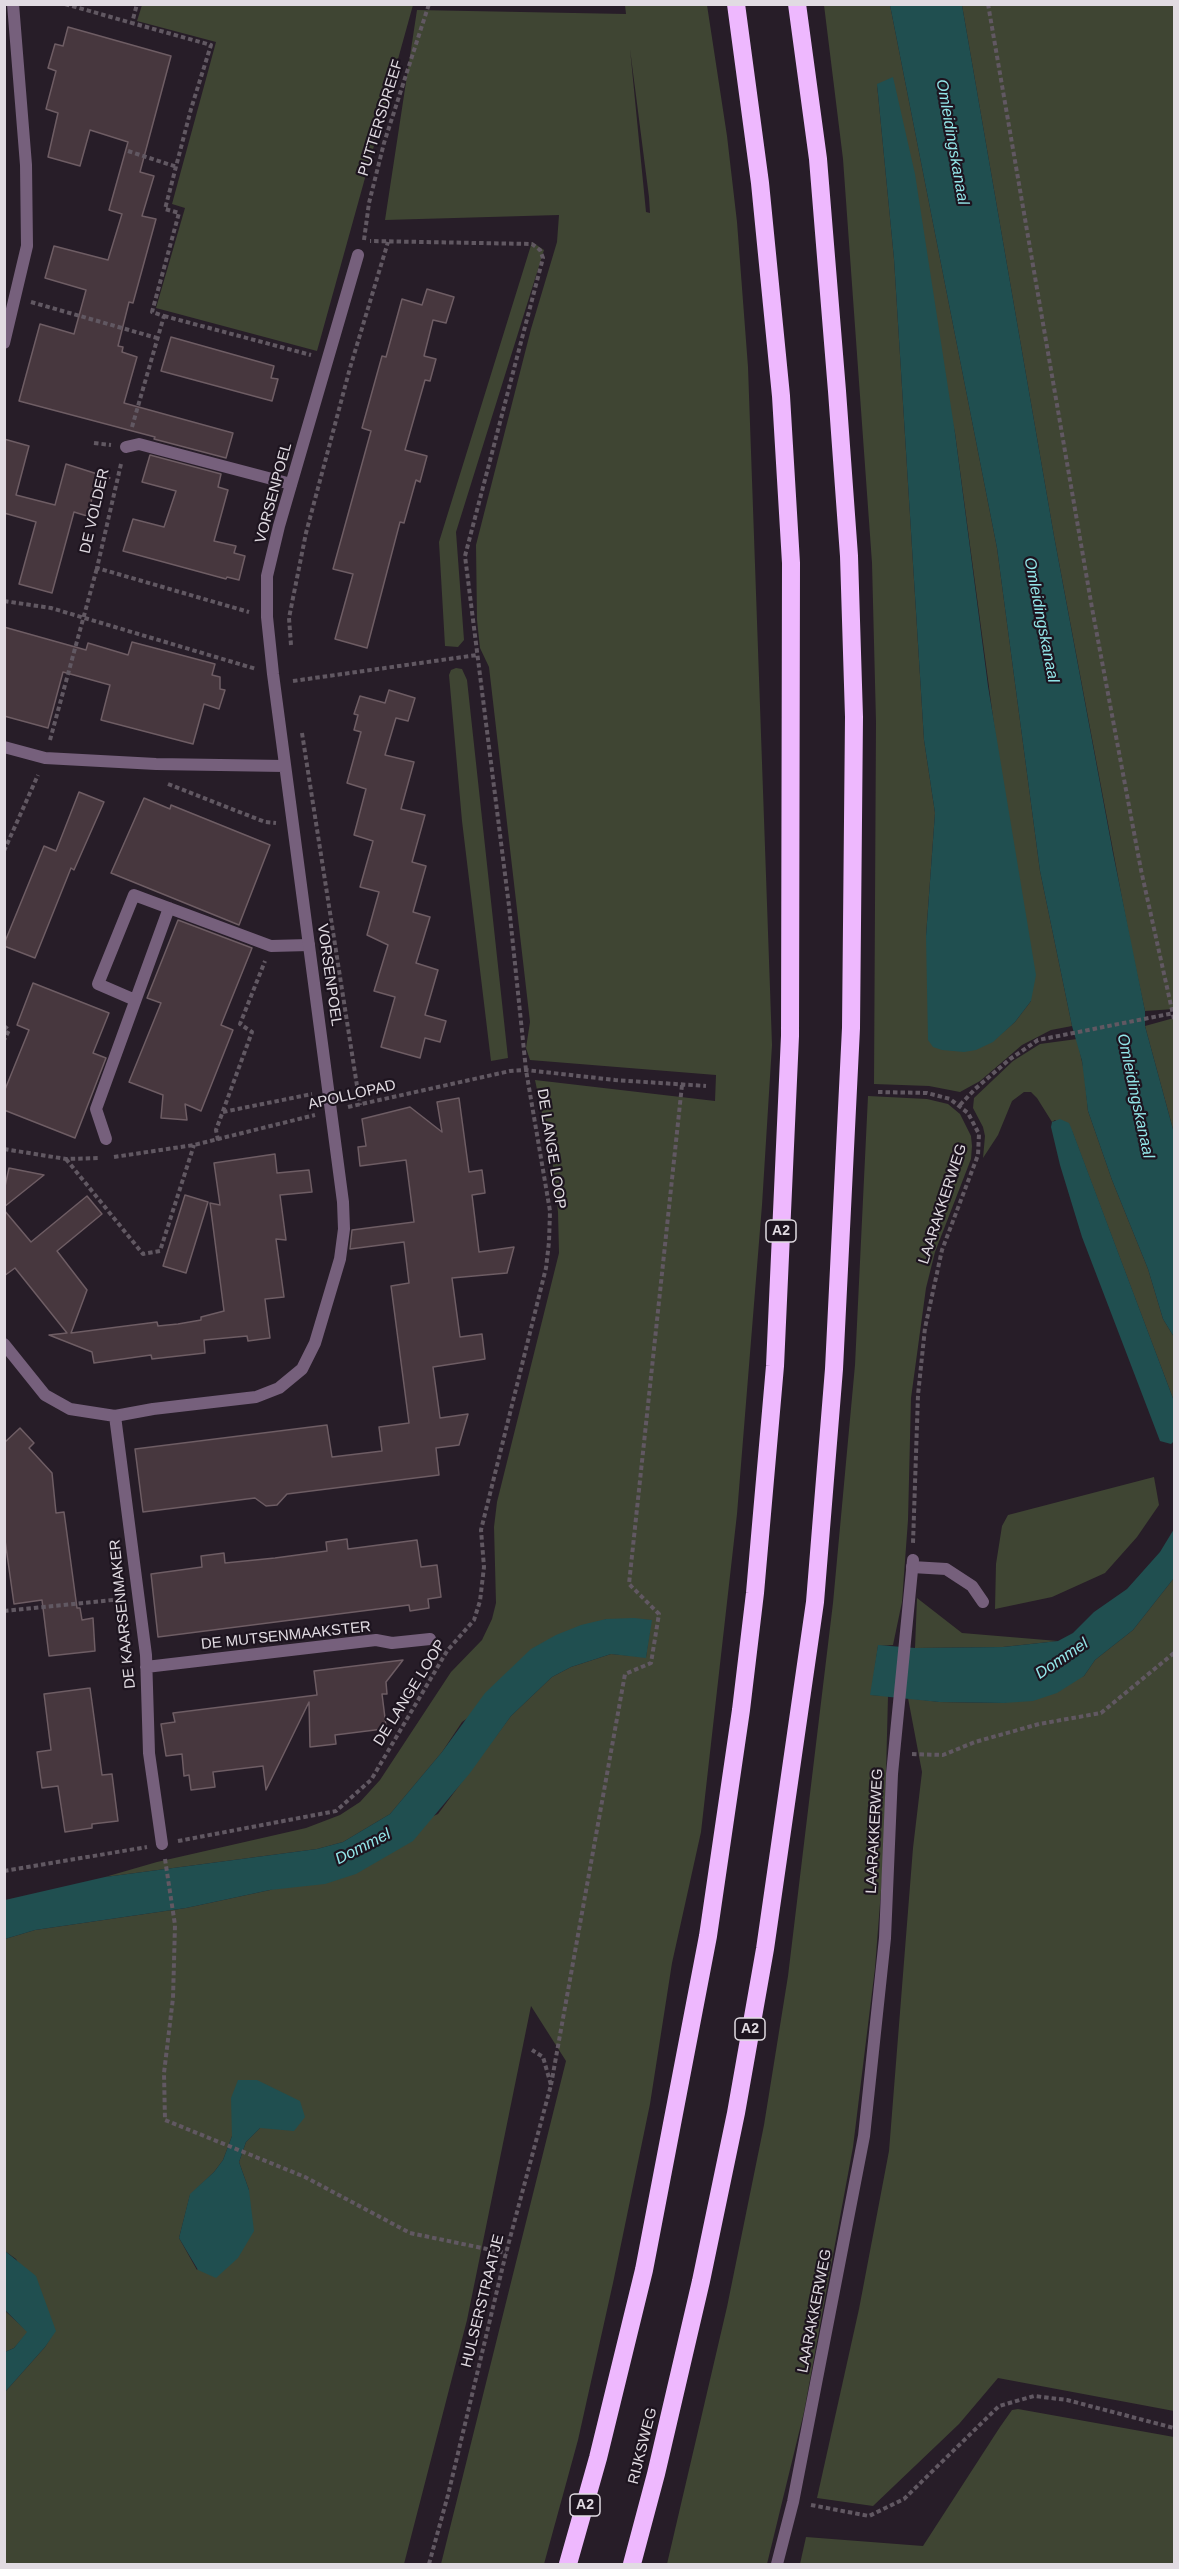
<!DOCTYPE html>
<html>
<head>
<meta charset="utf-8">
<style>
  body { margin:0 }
  #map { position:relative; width:1179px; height:2569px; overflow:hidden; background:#271d28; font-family:Helvetica,sans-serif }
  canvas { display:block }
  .frame { position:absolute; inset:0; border:6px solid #e1dbe2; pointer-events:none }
</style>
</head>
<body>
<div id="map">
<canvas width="1179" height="2569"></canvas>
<div class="frame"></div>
</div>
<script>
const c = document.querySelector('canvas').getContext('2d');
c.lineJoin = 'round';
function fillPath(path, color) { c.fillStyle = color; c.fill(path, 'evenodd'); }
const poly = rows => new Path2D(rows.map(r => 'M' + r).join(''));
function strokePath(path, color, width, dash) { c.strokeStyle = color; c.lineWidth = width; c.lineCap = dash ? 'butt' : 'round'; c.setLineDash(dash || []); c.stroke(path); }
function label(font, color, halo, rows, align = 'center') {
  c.font = font + ' Helvetica,sans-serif'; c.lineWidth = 4.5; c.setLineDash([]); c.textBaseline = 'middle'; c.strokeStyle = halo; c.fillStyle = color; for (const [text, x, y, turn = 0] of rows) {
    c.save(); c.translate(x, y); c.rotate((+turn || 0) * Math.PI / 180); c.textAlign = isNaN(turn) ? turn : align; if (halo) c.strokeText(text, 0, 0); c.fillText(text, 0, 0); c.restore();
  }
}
fillPath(poly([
  [142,5,413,5,317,351,156,308,185,208,172,204,216,42,137,21],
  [625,5,707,5,727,136,737,222,748,367,772,1045,762,1205,737,1514,701,1832,672,1963,650,2104,613,2283,578,2440,544,2564,441,2564,566,2061,531,2006,467,2320,404,2564,5,2564,5,2392,45,2347,55,2331,16,2259,5,2251,5,1939,35,1930,186,1908,270,1890,438,1814,511,1716,552,1677,571,1667,611,1654,646,1657,651,1620,606,1619,462,1722,442,1752,390,1814,343,1842,317,1849,105,1877,157,1862,306,1828,340,1815,360,1802,380,1780,451,1672,482,1640,492,1619,496,1603,494,1527,497,1502,559,1253,558,1212,553,1166,535,1080,715,1101,716,1075,530,1060,526,1048,530,1022,489,667,480,648,477,620,476,545,531,329,557,242,559,215,385,220,417,10,626,14],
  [630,49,649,197,650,213,646,212],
  [232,2124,260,2128,246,2142,239,2162,249,2190,197,2270,179,2238,190,2195,214,2172,223,2160,232,2136],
  [824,5,890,5,997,548,1040,871,1072,1026,1051,1030,1022,1045,980,1081,960,1092,929,1086,874,1084,876,722,872,563,843,159],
  [877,84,955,433,1031,1001,1015,1022,993,1041,926,936,935,813,924,740,894,259],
  [962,5,1174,5,1174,1009,1145,1011,1131,946,1054,536],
  [532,242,544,250,456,532,464,640,458,647,445,646,439,542],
  [456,668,462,669,467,680,508,1058,491,1061,462,821,449,675,451,670],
  [1174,1018,1174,1133,1145,1026],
  [1077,1039,1084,1071,1088,1111,1112,1180,1148,1269,1163,1319,1174,1337,1174,1401,1072,1131,1055,1120,1052,1122,1037,1098,1031,1092,1024,1092,1012,1101,998,1135,983,1158,985,1136,983,1127,973,1108,974,1098,1013,1061,1040,1044],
  [868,1096,927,1099,948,1104,960,1114,971,1136,972,1146,971,1159,935,1252,926,1288,911,1398,908,1520,902,1602,893,1645,878,1646,871,1695,888,1696,884,1852,875,1968,853,2147,804,2412,767,2564,667,2564,727,2307,764,2125,788,1976,833,1603,855,1365],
  [1154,1477,1159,1505,1137,1537,1105,1573,1052,1597,995,1609,996,1564,1002,1526,1008,1515],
  [1174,1578,1174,2411,998,2378,959,2424,873,2506,817,2498,859,2309,889,2151,913,1848,922,1772,908,1698,939,1702,1004,1703,1084,1676,1095,1660,1133,1630],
  [917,1598,962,1633,1058,1641,1003,1647,915,1648],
  [4,2310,28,2332,14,2348,5,2352],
  [1018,2409,1174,2437,1174,2564,800,2564,806,2537,923,2546,1000,2427,1012,2410]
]), '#3f4533');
fillPath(poly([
  [890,5,962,5,1054,536,1113,853,1145,1011,1145,1026,1174,1133,1174,1337,1163,1319,1148,1269,1112,1180,1088,1111,1082,1061,1072,1026,1040,871,997,548],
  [893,77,915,174,955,433,988,686,1036,975,1031,1001,1015,1022,993,1042,976,1050,964,1052,942,1050,933,1047,928,1040,926,936,935,813,924,740,894,259,877,84],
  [1060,1119,1069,1123,1072,1130,1174,1401,1174,1441,1171,1444,1160,1441,1082,1237,1060,1165,1051,1127,1052,1122],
  [1174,1529,1174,1578,1133,1630,1095,1660,1084,1676,1057,1693,1033,1701,1004,1703,939,1702,870,1695,878,1645,915,1648,1003,1647,1058,1641,1073,1633,1094,1612,1127,1589,1160,1552],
  [634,1618,652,1620,646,1658,611,1654,571,1667,552,1677,511,1716,470,1773,413,1841,356,1874,325,1884,270,1890,186,1908,35,1930,5,1939,5,1900,105,1877,317,1849,343,1842,390,1814,442,1752,485,1693,531,1649,556,1635,581,1625,606,1619],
  [238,2080,257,2080,300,2101,305,2117,294,2131,260,2128,246,2142,239,2162,249,2190,254,2231,238,2258,216,2278,198,2270,179,2238,190,2194,214,2172,223,2160,232,2136,231,2098],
  [5,2251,36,2276,56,2331,45,2347,5,2392,5,2352,14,2348,27,2332,5,2310]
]), '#204f50');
const building = poly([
  [68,27,171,56,140,172,154,176,142,216,156,219,133,303,129,302,118,346,123,347,122,352,137,357,124,403,233,433,226,458,154,439,155,437,19,401,40,324,74,334,86,290,45,278,54,246,108,260,122,214,109,210,128,142,90,130,80,166,48,157,58,113,46,109,56,71,48,68,55,44,63,46,68,27],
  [427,289,454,297,446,323,433,320,424,356,436,359,430,381,425,380,405,450,427,456,420,482,416,480,404,523,400,522,367,648,335,639,353,574,333,569,371,431,362,428,382,356,386,357,402,299,422,305,427,289],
  [171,337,274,366,271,378,278,379,272,401,161,371,171,337],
  [4,439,29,446,16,495,55,505,66,464,110,478,95,488,87,516,74,512,52,593,19,584,36,522,4,513,4,439],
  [150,455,221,474,218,487,228,490,214,541,236,546,234,553,245,556,239,580,227,577,226,579,123,551,133,519,164,527,176,491,142,482,150,455],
  [4,627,86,650,88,643,128,655,132,642,215,664,212,675,220,677,220,689,225,690,219,709,204,704,193,744,101,720,110,685,63,672,48,728,4,716,4,627],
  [389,690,415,698,408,721,396,718,385,755,414,762,401,809,425,815,412,862,426,866,413,912,430,917,416,963,438,970,425,1015,446,1021,440,1042,425,1038,420,1058,381,1047,395,997,374,991,388,945,367,935,379,892,360,887,373,841,354,835,366,789,347,783,361,732,354,730,358,715,354,714,360,696,385,703,389,690],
  [79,792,104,802,74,870,71,868,35,958,4,946,4,944,44,846,56,851,79,792],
  [144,798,170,809,171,805,270,845,239,925,111,873,144,798],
  [178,920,252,948,221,1025,233,1030,201,1111,185,1104,187,1120,161,1118,163,1095,129,1082,161,1003,147,998,178,920],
  [33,983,109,1013,93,1053,106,1058,75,1138,4,1110,4,1092,29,1030,17,1025,33,983],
  [459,1098,469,1172,482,1170,485,1193,472,1195,479,1252,514,1247,507,1273,452,1278,460,1337,482,1334,485,1359,433,1367,440,1418,468,1414,459,1445,436,1448,439,1475,287,1494,277,1505,266,1506,255,1498,143,1512,135,1449,327,1425,332,1457,382,1451,379,1427,409,1423,391,1286,409,1283,404,1242,350,1249,352,1230,414,1222,406,1160,360,1166,358,1147,366,1146,362,1119,410,1107,442,1132,437,1102,459,1098],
  [275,1154,277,1173,309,1170,312,1192,280,1195,286,1240,276,1239,284,1297,265,1299,270,1338,248,1341,247,1336,204,1340,205,1353,152,1359,151,1355,94,1363,92,1352,49,1335,67,1333,15,1268,4,1276,4,1210,31,1242,87,1196,102,1214,57,1251,87,1290,71,1333,157,1322,158,1326,178,1324,201,1320,201,1317,224,1311,210,1203,220,1205,214,1163,275,1154],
  [9,1168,44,1175,4,1207,4,1191,9,1168],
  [185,1195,208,1202,186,1273,163,1266,185,1195],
  [20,1428,34,1443,29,1448,52,1473,56,1513,64,1512,77,1608,80,1608,82,1620,93,1618,95,1651,49,1656,42,1600,14,1604,4,1533,4,1443,20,1428],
  [347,1539,348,1549,417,1540,421,1567,437,1565,441,1597,428,1599,429,1608,410,1611,409,1605,158,1637,151,1574,202,1567,201,1556,224,1553,225,1563,275,1558,327,1551,326,1542,347,1539],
  [403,1660,386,1682,387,1694,382,1694,386,1726,383,1726,383,1729,335,1735,336,1744,310,1747,309,1702,266,1790,263,1766,213,1772,215,1787,191,1790,189,1775,184,1776,182,1754,166,1756,161,1724,175,1722,173,1713,317,1695,314,1671,403,1660],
  [90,1688,102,1775,112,1774,118,1821,92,1824,92,1828,65,1832,58,1786,42,1788,37,1752,51,1750,44,1694,90,1688]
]);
fillPath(building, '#47373e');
strokePath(building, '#6e5d64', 1.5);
strokePath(poly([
  [65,4,132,23],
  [988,4,1092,608,1141,870,1174,1019],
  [128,151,177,167],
  [364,240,369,203,384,143,429,4],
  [31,302,157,338],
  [164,316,311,355],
  [132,427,164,316,152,312,179,213,165,209,191,109,211,45,132,23,137,4],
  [94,443,111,445],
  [121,464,97,568,249,612],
  [4,601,51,608,256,669],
  [291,645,289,618,306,533,350,368,388,242],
  [293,681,477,655],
  [302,733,360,1105],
  [50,740,97,568],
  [168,784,265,822,276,823],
  [4,851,38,775],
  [4,1026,9,1030,4,1040],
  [878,1092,927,1093,950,1099,968,1113,979,1134,978,1155,942,1250,925,1328,918,1395,913,1543],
  [960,1105,975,1089,1010,1059,1038,1040,1174,1013],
  [348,1107,510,1071,526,1070,615,1080,706,1086],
  [223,1112,312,1094],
  [218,1140,216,1130,252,1032,240,1024,265,961],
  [4,1149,66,1159,100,1158],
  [114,1157,194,1145,315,1115],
  [66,1159,143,1254,160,1251,194,1145],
  [4,1611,122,1599],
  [912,1754,943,1755,975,1742,1039,1724,1101,1713,1174,1653],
  [178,1841,336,1811,371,1780,447,1651,474,1620,480,1601,484,1567,481,1530,546,1268,549,1242,550,1211,526,1070,509,906,465,556,543,258,540,250,532,244,370,241],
  [165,1859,175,1925,173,1998,164,2073,165,2120,305,2177,410,2233,506,2253],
  [4,1871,147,1847],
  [551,2085,625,1674,651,1663,659,1614,629,1584,682,1085],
  [811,2505,869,2516,904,2499,999,2406,1034,2396,1067,2400,1174,2428],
  [429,2564,448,2495,506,2253,551,2085,543,2057,532,2050]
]), '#615862', 4, [4.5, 3]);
strokePath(poly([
  [126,447,139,444,291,484],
  [135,1000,98,984,134,895,271,946,309,945],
  [106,1139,96,1109,169,908],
  [912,1567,946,1569,972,1586,983,1602]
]), '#76607c', 12);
strokePath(poly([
  [4,343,27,246,26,165,13,4],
  [4,747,45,758,156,764,284,766],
  [4,1344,45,1395,70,1409,115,1416,153,1409,256,1397,279,1388,302,1369,315,1343,340,1259,344,1229,343,1202,273,674,267,617,267,576,279,526,358,255],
  [115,1416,146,1655,149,1753,162,1844],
  [146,1667,376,1640,392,1643,430,1639],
  [777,2564,793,2502,864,2136,885,1938,892,1774,913,1560]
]), '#76607c', 12);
strokePath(poly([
  [568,2564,598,2458,644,2270,708,1936,741,1710,755,1593,775,1366,790,1036,791,563,781,396,760,183,736,4],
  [632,2564,656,2474,701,2281,736,2113,765,1949,815,1602,834,1369,851,1028,854,717,849,556,837,391,818,159,797,4]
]), '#eeb8fe', 18);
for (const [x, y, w] of [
  [781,1231,30],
  [750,2029,30],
  [585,2505,30]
]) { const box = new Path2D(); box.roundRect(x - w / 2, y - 11, w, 22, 4.5); c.fillStyle = '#1d141f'; c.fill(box); strokePath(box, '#e1dbe2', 1.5); }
label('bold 14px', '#e1dbe2', null, [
  ["A2",781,1231],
  ["A2",750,2029],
  ["A2",585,2505]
]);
label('15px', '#e1dbe2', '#1d141f', [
  ["PUTTERSDREEF",381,118,-73],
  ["VORSENPOEL",274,493,-75],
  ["DE VOLDER",95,511,-77],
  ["VORSENPOEL",329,975,82],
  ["APOLLOPAD",352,1095,-13],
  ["DE LANGE LOOP",551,1149,81],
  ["LAARAKKERWEG",943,1204,-72],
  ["DE KAARSENMAKER",123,1614,-96],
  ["DE MUTSENMAAKSTER",286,1636,-6],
  ["DE LANGE LOOP",410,1693,-58],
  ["LAARAKKERWEG",875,1831,-87],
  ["HULSERSTRAATJE",483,2301,-76],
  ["LAARAKKERWEG",815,2311,-79],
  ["RIJKSWEG",643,2446,-76]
]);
label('italic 16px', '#93e6e9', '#1d141f', [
  ["Omleidingskanaal",952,142,80],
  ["Omleidingskanaal",1041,620,79],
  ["Omleidingskanaal",1135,1096,78],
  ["Dommel",1062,1659,-34],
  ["Dommel",363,1847,-27]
]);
</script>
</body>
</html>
